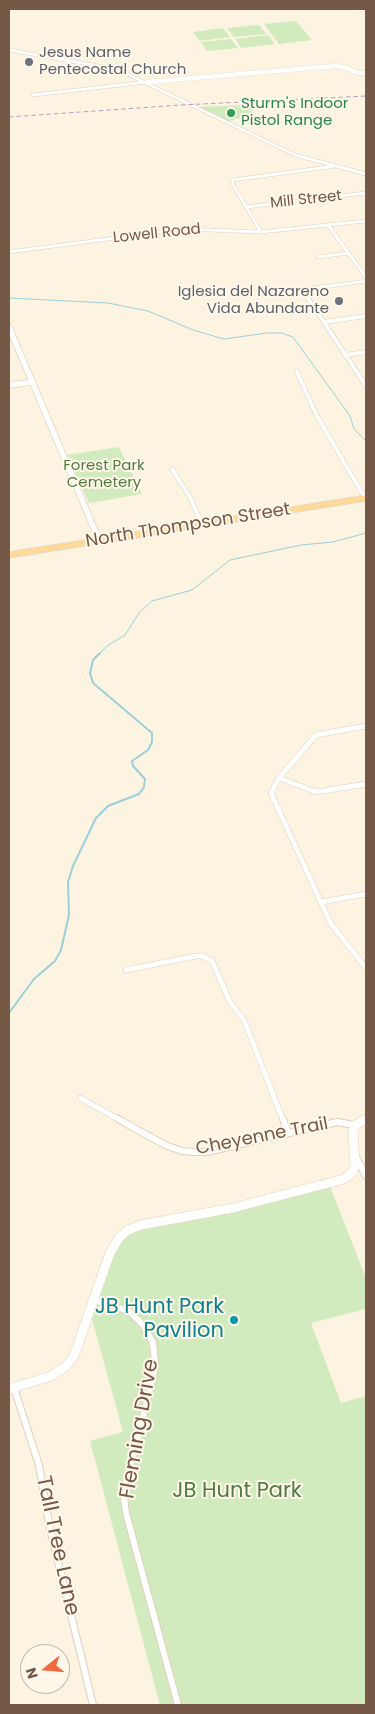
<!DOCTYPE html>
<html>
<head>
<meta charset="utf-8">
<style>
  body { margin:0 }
  #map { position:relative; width:375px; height:1714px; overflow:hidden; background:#fdf3e1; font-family:Poppins,sans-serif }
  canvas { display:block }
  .frame { position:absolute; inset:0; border:10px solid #765847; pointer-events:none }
  .north { position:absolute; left:20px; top:1644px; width:50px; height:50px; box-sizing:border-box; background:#fff7e9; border:1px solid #c8b7a8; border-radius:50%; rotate:253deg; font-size:14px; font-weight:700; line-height:20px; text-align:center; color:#765847 }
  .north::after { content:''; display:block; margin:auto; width:18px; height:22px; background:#ee6940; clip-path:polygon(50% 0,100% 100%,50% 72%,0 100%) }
</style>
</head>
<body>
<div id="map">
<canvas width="375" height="1714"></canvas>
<div class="frame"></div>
<div class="north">N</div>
</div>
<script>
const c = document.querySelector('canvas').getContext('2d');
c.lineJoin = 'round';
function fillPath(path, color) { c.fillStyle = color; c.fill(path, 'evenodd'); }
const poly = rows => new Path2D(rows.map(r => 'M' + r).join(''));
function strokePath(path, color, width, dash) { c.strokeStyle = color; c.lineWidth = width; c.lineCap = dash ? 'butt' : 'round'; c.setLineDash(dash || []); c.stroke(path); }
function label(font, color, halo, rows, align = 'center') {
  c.font = font + ' Poppins,sans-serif'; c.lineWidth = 4; c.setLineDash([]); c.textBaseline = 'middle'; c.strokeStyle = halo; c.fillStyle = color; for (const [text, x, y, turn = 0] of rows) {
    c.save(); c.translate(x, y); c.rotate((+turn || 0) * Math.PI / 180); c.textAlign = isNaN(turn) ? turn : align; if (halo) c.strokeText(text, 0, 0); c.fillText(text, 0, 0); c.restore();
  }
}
fillPath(poly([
  [296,21,312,40,279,44,264,24],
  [259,25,266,34,234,37,227,28],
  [223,28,230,37,199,41,193,32],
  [268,35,275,44,241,48,235,39],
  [231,39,238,48,207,51,201,42],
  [248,105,253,113,227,122,197,107],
  [119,447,142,494,89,503,67,455],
  [329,1184,366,1278,366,1309,311,1323,341,1403,366,1396,366,1705,160,1705,90,1441,123,1432,90,1312,110,1253,128,1230]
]), '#d1ebbf');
strokePath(poly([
  [9,298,108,303,148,311,193,330,224,339,267,333,282,333,293,337,350,416,354,429,366,441],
  [99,654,107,646,125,635,139,613,152,601,192,590,230,560,301,545,333,542,366,533]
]), '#9bcfda', 1);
strokePath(poly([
  [9,1013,34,979,55,961,61,950,69,915,68,882,73,866,96,818,108,806,139,794,144,787,145,779,133,766,132,761,148,750,152,742,152,733,93,683,90,673,93,660,100,653]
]), '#9bcfda', 2);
const streetFar3 = poly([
  [9,50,104,67,127,74,295,155,366,174],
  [33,95,147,82],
  [246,207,366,193],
  [328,225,366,277],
  [261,232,232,183,233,180,335,166],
  [9,252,183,229,261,232,366,221],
  [318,257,349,253],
  [316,288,366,281]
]);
const streetFar2 = poly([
  [325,287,308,289,304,292,366,386],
  [324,322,366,316],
  [345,355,366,352],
  [297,372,316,414,365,498],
  [172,469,191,499,202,524]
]);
const streetFar1 = poly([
  [366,726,316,735,279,778,271,793,331,924,366,968],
  [279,778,316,792,366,784],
  [322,902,366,894],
  [126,970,196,956,202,956,212,961,230,1002,244,1020,283,1120],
  [80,1098,120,1120]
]);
const street = poly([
  [118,1119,165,1145,182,1151,195,1152,207,1152,337,1122,355,1125],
  [283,1119,288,1133],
  [356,1157,366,1176],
  [94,1300,129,1311,143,1325,153,1343,155,1362,153,1377,125,1487,124,1498,126,1513,178,1705],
  [14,1388,39,1465,50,1529,93,1705]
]);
const secondaryFar3 = poly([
  [147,82,335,66,344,67,357,73,366,73]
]);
const secondaryFar2 = poly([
  [9,327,99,540],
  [9,385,33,382]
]);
const secondaryFar1 = poly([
  [364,1120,366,1119]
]);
const secondary = poly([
  [9,1389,51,1376,65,1367,74,1356,110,1253,119,1238,128,1230,141,1225,233,1208,344,1179,352,1173,355,1165,353,1131,355,1125,366,1119]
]);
const primary = poly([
  [9,555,366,498]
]);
strokePath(streetFar3, '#e2cfbd', 4);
strokePath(streetFar2, '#e2cfbd', 5);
strokePath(streetFar1, '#e2cfbd', 6);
strokePath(street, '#e2cfbd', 8);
strokePath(secondaryFar3, '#e9d2bc', 5);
strokePath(secondaryFar2, '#e9d2bc', 7);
strokePath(secondaryFar1, '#e9d2bc', 8);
strokePath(secondary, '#e9d2bc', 10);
strokePath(primary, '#ded7d3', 7);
strokePath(streetFar3, '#fff', 3);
strokePath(streetFar2, '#fff', 4);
strokePath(streetFar1, '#fff', 5);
strokePath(street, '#fff', 6);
strokePath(secondaryFar3, '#fff', 4.5);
strokePath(secondaryFar2, '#fff', 5.5);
strokePath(secondaryFar1, '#fff', 7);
strokePath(secondary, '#fff', 9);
strokePath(primary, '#ffda97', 5.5);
strokePath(poly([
  [9,117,181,105,366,96]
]), '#b5a0c7', 1, [4.5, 3]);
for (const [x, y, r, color] of [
  [29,62,5,"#6b7280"],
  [231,113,5,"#2e9e5b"],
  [339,301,5,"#6b7280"],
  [234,1320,5,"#0f9aa8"]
]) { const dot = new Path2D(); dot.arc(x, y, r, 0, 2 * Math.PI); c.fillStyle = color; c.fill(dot); strokePath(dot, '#fff7e9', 2); }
label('15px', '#5b616d', '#fff7e9', [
  ["Jesus Name",39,53],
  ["Pentecostal Church",39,70],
  ["Iglesia del Nazareno",329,292,"right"],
  ["Vida Abundante",329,309,"right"]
], 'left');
label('15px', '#27864d', '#fff7e9', [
  ["Sturm's Indoor",241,104],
  ["Pistol Range",241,121]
], 'left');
label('15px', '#765847', '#fff7e9', [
  ["Mill Street",306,200,-6],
  ["Lowell Road",157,234,-6]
]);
label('15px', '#507d3e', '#fff7e9', [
  ["Forest Park",104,466],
  ["Cemetery",104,483]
]);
label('18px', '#765847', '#fff7e9', [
  ["North Thompson Street",188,526,-9],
  ["Cheyenne Trail",262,1137,-11]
]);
label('21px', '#0d838f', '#fff7e9', [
  ["JB Hunt Park",224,1308],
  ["Pavilion",224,1332]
], 'right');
label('21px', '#765847', '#fff7e9', [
  ["Fleming Drive",140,1429,-80],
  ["Tall Tree Lane",57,1546,78]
]);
label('21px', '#507d3e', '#fff7e9', [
  ["JB Hunt Park",237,1492]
]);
</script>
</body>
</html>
